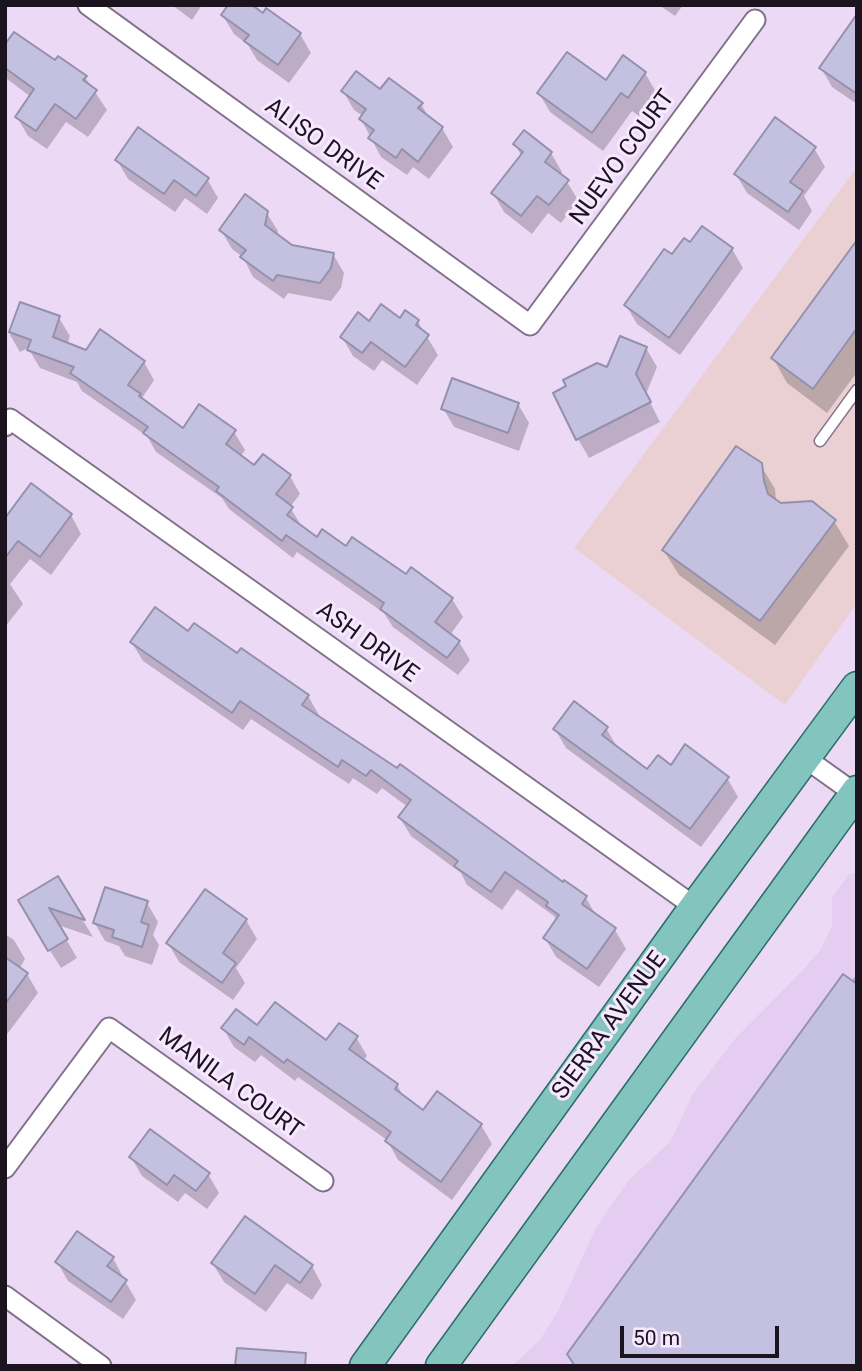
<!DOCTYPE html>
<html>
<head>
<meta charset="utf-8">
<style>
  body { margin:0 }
  #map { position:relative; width:862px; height:1371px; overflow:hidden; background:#ecd9f6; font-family:Roboto,sans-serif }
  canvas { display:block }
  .frame { position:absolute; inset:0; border:7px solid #1b141e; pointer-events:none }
  .scale { position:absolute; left:620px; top:1326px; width:159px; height:32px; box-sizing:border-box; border:4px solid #1b141e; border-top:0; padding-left:9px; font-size:21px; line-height:24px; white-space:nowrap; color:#1b141e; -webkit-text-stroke:5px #f7e8ff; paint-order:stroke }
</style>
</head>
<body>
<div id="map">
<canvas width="862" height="1371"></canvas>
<div class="frame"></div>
<div class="scale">50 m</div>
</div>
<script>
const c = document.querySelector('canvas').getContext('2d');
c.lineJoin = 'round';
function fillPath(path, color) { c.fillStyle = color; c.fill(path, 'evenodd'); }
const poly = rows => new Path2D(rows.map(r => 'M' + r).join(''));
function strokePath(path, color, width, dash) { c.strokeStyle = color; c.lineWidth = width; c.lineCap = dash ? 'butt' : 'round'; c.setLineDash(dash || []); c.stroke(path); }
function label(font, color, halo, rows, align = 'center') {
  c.font = font + ' Roboto,sans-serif'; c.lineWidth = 6; c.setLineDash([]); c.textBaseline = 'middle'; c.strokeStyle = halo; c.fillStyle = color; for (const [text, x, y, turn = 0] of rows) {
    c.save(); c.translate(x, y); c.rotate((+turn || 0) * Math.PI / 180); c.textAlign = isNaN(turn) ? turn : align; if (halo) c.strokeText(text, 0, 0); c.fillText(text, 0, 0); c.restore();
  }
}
fillPath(poly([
  [857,167,857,603,785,705,574,548]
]), '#ead0d3');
fillPath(poly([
  [857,872,857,1366,512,1366,540,1340,558,1311,594,1232,609,1208,630,1179,671,1141,692,1095,734,1040,798,975,820,951,832,926,832,898,849,874]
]), '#e4cdf0');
fillPath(poly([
  [172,5,202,5,192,20],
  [659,5,683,5,675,16],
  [223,16,300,34,311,53,289,83,257,60,248,45,234,34],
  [857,17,857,104,832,87,821,68],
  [5,47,55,63,85,77,107,110,88,137,66,122,47,149,28,136,17,117,31,97,7,79,5,76],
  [645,73,656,92,639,116,632,111,603,151,550,112,539,93,606,82],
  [343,91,381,92,421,104,430,119,442,128,453,147,429,179,413,167,407,175,381,157,361,119,363,116,354,110],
  [515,144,551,153,562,172,559,176,567,182,578,200,561,223,548,213,532,234,504,212,493,193,522,157],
  [814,148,825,167,804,196,812,211,799,230,747,193,736,174],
  [117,160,207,179,218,198,207,214,185,198,175,212,128,179],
  [266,212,278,231,277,236,291,246,333,254,344,273,341,288,331,301,288,293,284,299,253,277,243,257,232,249,221,230],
  [857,243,857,372,827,413,787,383,773,358],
  [690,245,732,249,743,268,680,355,637,324,626,305,672,256],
  [21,304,59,318,70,336,67,345,86,352,144,362,154,380,142,398,183,430,234,432,245,450,240,457,255,468,290,476,300,494,290,507,302,527,317,539,346,548,452,599,463,617,450,635,459,642,470,660,458,675,393,627,384,613,297,552,293,558,229,509,222,498,156,452,147,436,82,391,77,382,40,368,28,348,20,352,10,335],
  [400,320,418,322,438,355,417,385,382,360,374,371,353,356,342,337,370,323],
  [646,348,657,367,646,394,660,422,589,458,578,439,608,369],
  [518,404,529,423,519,451,454,427,443,408],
  [760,464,775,489,776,502,834,521,849,546,775,645,679,575,664,551],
  [71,515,81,534,51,575,30,559,10,584,23,604,5,627,5,521],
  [189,633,238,656,308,696,319,715,317,717,563,885,586,898,597,917,615,930,626,949,599,987,556,957,545,938,557,921,554,916,517,889,502,910,467,885,461,873,411,836,400,818,408,807,382,788,377,794,353,778,349,784,251,719,243,730,143,661,132,643],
  [606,728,617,747,647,772,671,767,727,778,738,797,701,847,566,748,555,729],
  [57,878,93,937,58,925,77,958,61,968,31,920],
  [147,903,158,922,153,935,159,945,152,965,125,956,119,946,105,941,94,922],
  [246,920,257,939,236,968,245,983,233,1000,179,962,168,943],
  [5,934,14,940,25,959,19,969,27,974,38,993,5,1037],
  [857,974,857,1366,571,1366,851,982],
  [223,1028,258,1028,327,1043,356,1037,367,1056,363,1061,397,1085,405,1099,424,1112,481,1125,492,1144,452,1200,398,1160,387,1140,298,1077,295,1081,261,1055,255,1062,234,1047],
  [131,1157,208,1174,219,1193,207,1209,185,1193,178,1202,142,1176],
  [245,1219,312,1266,322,1285,312,1300,287,1283,266,1312,224,1282,213,1264],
  [113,1258,123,1277,122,1279,125,1281,136,1300,123,1319,68,1281,57,1262]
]), '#0003');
const building = poly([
  [228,5,252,5,263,13,266,8,301,33,278,65,244,41,249,35,221,15,228,5],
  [857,14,857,94,819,68,857,14],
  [14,32,55,60,58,56,87,76,83,80,97,90,76,119,55,104,36,131,15,117,34,89,5,68,5,44,14,32],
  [567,52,606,80,623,55,646,72,628,98,621,93,592,133,537,93,567,52],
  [356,71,380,89,389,78,423,103,418,108,443,127,418,162,402,149,396,158,368,138,374,130,359,119,366,109,341,91,356,71],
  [775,117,816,147,790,182,803,191,788,212,734,174,775,117],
  [138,127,209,178,196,196,174,180,164,194,115,160,138,127],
  [524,130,552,152,545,162,569,180,549,205,537,196,521,216,491,193,523,152,513,144,524,130],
  [245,194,268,211,265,225,292,245,334,253,331,268,320,283,277,275,273,281,240,257,246,250,219,230,245,194],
  [702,226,733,248,669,338,624,305,664,249,672,254,684,238,690,242,702,226],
  [857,240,857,328,813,389,771,358,857,240],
  [20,302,60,316,53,337,86,350,100,329,145,361,128,385,141,394,139,396,183,428,199,404,236,430,226,444,254,465,263,454,291,475,276,494,293,507,287,515,317,537,322,529,346,546,352,537,406,574,411,567,453,598,435,622,460,641,447,658,380,609,384,603,286,535,282,541,216,491,219,487,143,433,148,427,70,373,74,367,27,350,31,340,9,332,20,302],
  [381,304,400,318,405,310,419,320,416,325,429,335,405,367,371,342,362,353,340,337,358,312,369,321,381,304],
  [620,336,647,347,636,374,651,402,576,440,553,393,566,386,563,380,597,363,607,367,620,336],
  [452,378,519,403,508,433,441,409,452,378],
  [736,446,762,463,764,481,768,494,781,503,812,501,836,520,760,621,662,550,736,446],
  [31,483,72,514,40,557,18,541,5,558,5,518,31,483],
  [155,607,188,631,194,623,237,653,241,648,309,695,302,705,397,768,400,764,563,882,564,880,587,896,582,904,616,928,587,969,543,938,559,915,546,906,548,902,505,872,491,892,454,866,458,861,398,817,411,800,371,770,366,776,342,760,338,767,240,701,232,713,130,642,155,607],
  [574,701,608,727,602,735,647,769,658,755,671,765,685,744,729,777,690,829,553,729,574,701],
  [58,876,85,920,49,908,68,939,48,951,18,900,58,876],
  [105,887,148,901,141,922,149,925,142,947,112,937,114,930,93,923,105,887],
  [205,889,247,919,223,953,236,963,222,983,166,943,205,889],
  [5,957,28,973,5,1004,5,957],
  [843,974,857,984,857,1366,575,1366,567,1354,843,974],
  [275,1002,326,1040,339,1023,358,1036,349,1049,398,1084,395,1089,423,1110,437,1091,482,1124,441,1182,385,1141,391,1132,287,1059,284,1063,249,1037,244,1045,221,1028,236,1009,257,1025,275,1002],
  [150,1129,210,1173,196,1191,174,1175,167,1185,129,1157,150,1129],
  [245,1216,313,1265,300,1283,275,1265,255,1294,211,1263,245,1216],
  [77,1231,114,1257,107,1266,127,1280,111,1302,55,1262,77,1231],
  [237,1348,306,1353,305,1366,235,1366,237,1348]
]);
fillPath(building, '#c4c1e0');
strokePath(building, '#9390ad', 2);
const lane = poly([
  [820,441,857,390]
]);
const street = poly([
  [88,5,530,325,755,20],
  [5,426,10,419,695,907],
  [805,758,857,795],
  [5,1168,109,1028,323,1181],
  [5,1296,101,1366]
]);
const primary = poly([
  [365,1366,695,907,857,687],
  [441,1366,857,791]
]);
strokePath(lane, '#81718a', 13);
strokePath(street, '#81718a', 23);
strokePath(primary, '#2a6c69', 33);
strokePath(lane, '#fff', 10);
strokePath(street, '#fff', 19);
strokePath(primary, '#84c4be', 30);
label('24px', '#1b141e', '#f7e8ff', [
  ["ALISO DRIVE",323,145,36],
  ["NUEVO COURT",623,158,-54],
  ["ASH DRIVE",367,643,36],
  ["SIERRA AVENUE",610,1026,-54],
  ["MANILA COURT",230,1084,36]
]);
</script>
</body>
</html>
